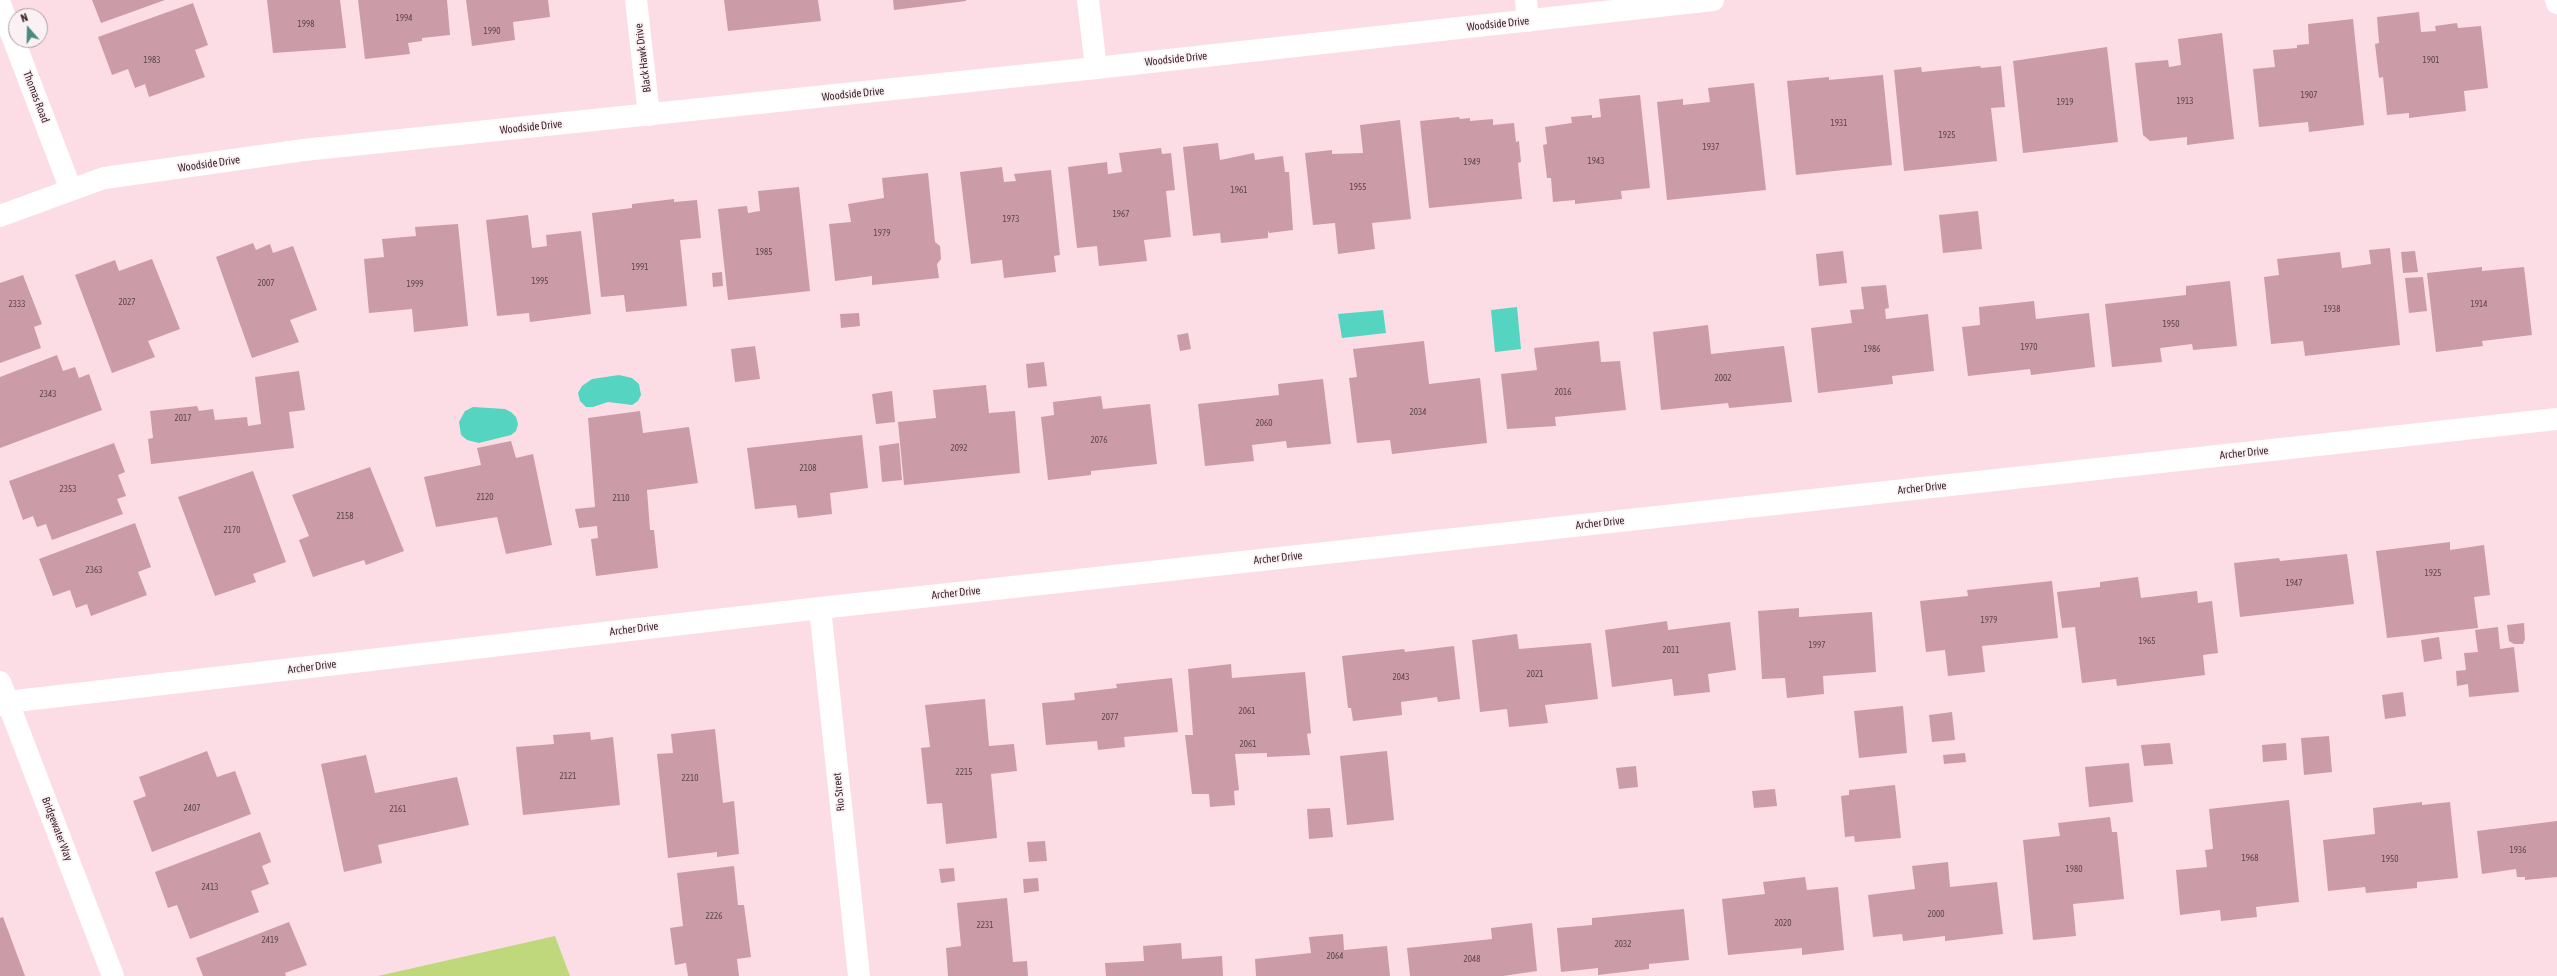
<!DOCTYPE html>
<html>
<head>
<meta charset="utf-8">
<style>
  body { margin:0 }
  #map { position:relative; width:2557px; height:976px; overflow:hidden; background:#fcdde5; font-family:"Asap Condensed",sans-serif }
  canvas { display:block }
  .north { position:absolute; left:8px; top:8px; width:40px; height:40px; box-sizing:border-box; background:#fbf0f3; border:1px solid #afa0a4; border-radius:50%; rotate:340deg; font-size:11px; font-weight:700; line-height:16px; text-align:center; color:#3c292e }
  .north::after { content:''; display:block; margin:auto; width:14px; height:18px; background:#468b7f; clip-path:polygon(50% 0,100% 100%,50% 72%,0 100%) }
</style>
</head>
<body>
<div id="map">
<canvas width="2557" height="976"></canvas>
<div class="north">N</div>
</div>
<script>
const c = document.querySelector('canvas').getContext('2d');
c.lineJoin = 'round';
function fillPath(path, color) { c.fillStyle = color; c.fill(path, 'evenodd'); }
const poly = rows => new Path2D(rows.map(r => 'M' + r).join(''));
function strokePath(path, color, width, dash) { c.strokeStyle = color; c.lineWidth = width; c.lineCap = dash ? 'butt' : 'round'; c.setLineDash(dash || []); c.stroke(path); }
function label(font, color, halo, rows, align = 'center') {
  c.font = font + ' "Asap Condensed",sans-serif'; c.lineWidth = 3.5; c.setLineDash([]); c.textBaseline = 'middle'; c.strokeStyle = halo; c.fillStyle = color; for (const [text, x, y, turn = 0] of rows) {
    c.save(); c.translate(x, y); c.rotate((+turn || 0) * Math.PI / 180); c.textAlign = isNaN(turn) ? turn : align; if (halo) c.strokeText(text, 0, 0); c.fillText(text, 0, 0); c.restore();
  }
}
fillPath(poly([
  [555,936,570,976,378,976]
]), '#bfd87b');
fillPath(poly([
  [1517,307,1521,349,1495,352,1491,310],
  [1383,310,1386,333,1342,338,1338,314],
  [619,375,632,378,639,384,641,395,638,401,632,405,608,402,593,407,586,407,580,401,578,393,582,386,592,379],
  [473,407,505,409,511,412,516,417,518,424,516,431,511,435,479,443,467,440,461,435,459,422,465,411]
]), '#55d5c1');
fillPath(poly([
  [92,0,165,0,101,23],
  [267,0,340,0,346,48,273,53],
  [358,0,447,0,450,35,422,38,422,41,408,43,410,54,365,59],
  [466,0,548,0,550,17,513,22,515,40,472,46],
  [724,0,818,0,821,21,728,31],
  [893,0,966,0,966,1,894,10],
  [193,3,208,45,195,50,205,77,149,97,145,84,135,88,128,69,112,75,98,37],
  [2419,12,2421,32,2436,31,2435,26,2457,23,2458,28,2481,26,2488,88,2464,91,2466,111,2409,118,2409,113,2387,115,2383,77,2379,78,2375,44,2379,43,2377,17],
  [2353,19,2364,125,2309,132,2308,122,2259,127,2253,69,2275,67,2273,50,2297,48,2297,45,2309,44,2308,24],
  [2222,33,2234,139,2187,145,2187,137,2150,141,2143,135,2135,63,2168,60,2169,67,2181,65,2178,39],
  [2107,47,2118,142,2023,153,2013,61],
  [1980,66,1981,68,2001,66,2005,107,1991,108,1997,161,1904,171,1894,70,1921,67,1922,72],
  [1883,75,1892,165,1796,175,1787,81,1829,77,1829,80],
  [1754,83,1766,190,1667,200,1657,102,1683,99,1683,105,1710,102,1708,88],
  [1640,95,1650,188,1621,191,1622,199,1575,204,1575,200,1553,202,1551,178,1547,178,1543,145,1547,144,1545,127,1572,123,1571,117,1592,115,1592,118,1601,117,1599,99],
  [1459,117,1460,119,1470,118,1470,121,1493,119,1493,125,1514,123,1516,142,1519,141,1521,162,1518,163,1522,199,1429,208,1420,121],
  [1400,120,1411,219,1372,223,1375,249,1338,254,1335,223,1313,225,1305,153,1332,150,1332,154,1363,153,1360,125],
  [1218,143,1220,160,1254,153,1255,160,1283,156,1285,172,1289,172,1293,230,1269,233,1268,230,1268,238,1221,243,1220,233,1193,236,1183,147],
  [1161,148,1162,154,1171,153,1175,190,1166,191,1171,237,1144,240,1147,261,1099,266,1097,246,1077,248,1068,167,1107,162,1108,174,1122,172,1119,153],
  [1002,167,1004,182,1016,181,1014,174,1051,170,1060,255,1054,256,1056,272,1004,278,1002,260,971,264,960,172],
  [928,173,935,242,940,246,941,259,937,264,939,278,872,285,872,276,835,281,829,224,851,222,848,204,884,198,882,178],
  [799,187,810,291,728,300,718,209,747,206,748,213,760,211,758,191],
  [674,199,674,202,697,200,701,238,680,240,687,306,626,312,624,295,601,297,592,213,632,208,632,204],
  [1978,211,1982,249,1943,253,1939,215],
  [528,215,532,248,547,246,546,235,581,231,591,314,530,322,529,313,497,316,486,220],
  [458,224,468,326,414,332,412,309,369,313,364,259,384,257,382,239,416,236,415,227],
  [253,243,256,250,270,244,273,253,293,246,317,310,290,320,299,342,252,358,216,257],
  [2390,248,2400,345,2305,356,2303,341,2271,344,2264,277,2279,275,2277,259,2340,252,2342,268,2371,264,2369,250],
  [1843,251,1847,283,1819,286,1816,254],
  [2415,251,2418,272,2403,273,2401,252],
  [152,259,180,329,148,341,155,357,112,373,75,275,115,260,119,271],
  [2482,267,2482,271,2524,267,2532,335,2482,341,2483,346,2436,352,2427,273],
  [722,272,723,286,713,287,712,273],
  [23,275,42,324,34,327,41,348,0,363,0,283],
  [2423,277,2427,311,2409,313,2405,278],
  [2230,281,2237,346,2193,350,2192,344,2160,348,2162,362,2112,367,2105,304,2186,295,2186,286],
  [1886,285,1889,308,1885,309,1886,319,1928,314,1934,371,1892,376,1893,384,1818,393,1811,328,1852,323,1850,310,1864,309,1861,287],
  [2034,301,2036,319,2089,313,2095,367,2031,375,2030,369,1968,376,1962,327,1980,325,1979,307],
  [859,313,860,326,841,328,840,314],
  [1708,325,1711,354,1784,346,1792,402,1729,408,1728,403,1661,410,1653,332],
  [1188,333,1191,349,1180,351,1177,335],
  [1424,341,1429,384,1480,378,1487,443,1392,454,1390,440,1357,443,1349,378,1357,377,1353,349],
  [1599,341,1601,362,1620,361,1626,410,1555,417,1556,426,1507,429,1501,374,1537,370,1534,348],
  [755,346,760,379,735,382,731,349],
  [57,355,63,371,75,367,79,378,89,374,102,410,0,448,0,377],
  [1044,362,1047,386,1028,388,1026,364],
  [299,371,305,410,289,412,294,448,151,464,148,439,153,438,150,411,197,406,199,411,213,409,215,420,247,417,248,426,261,424,255,377],
  [1323,379,1331,444,1287,448,1286,441,1252,445,1254,461,1205,466,1198,404,1279,395,1278,384],
  [986,385,989,413,1015,411,1020,473,904,485,898,422,936,418,933,390],
  [892,391,895,422,876,424,872,394],
  [1101,396,1103,409,1150,404,1157,464,1091,471,1091,475,1048,480,1041,417,1054,415,1053,402],
  [640,411,643,433,689,427,698,483,647,490,650,530,654,530,658,568,596,576,591,539,598,538,597,526,579,528,575,509,595,507,588,418],
  [862,435,868,488,830,493,832,514,798,518,796,505,755,509,747,448],
  [511,441,516,458,533,454,552,545,506,554,497,517,436,527,424,477,481,465,477,448],
  [114,443,125,472,118,475,126,496,117,499,123,514,52,540,46,524,37,527,33,516,23,520,9,481],
  [899,443,902,480,882,482,879,446],
  [370,467,404,551,366,565,364,560,313,577,299,540,309,536,292,495],
  [253,471,286,562,253,574,256,582,215,596,178,497],
  [135,523,151,567,138,572,147,595,91,616,87,604,76,608,70,590,53,596,39,559],
  [2450,542,2450,550,2484,545,2490,595,2474,597,2478,628,2387,638,2376,551],
  [2347,554,2354,604,2240,617,2234,563,2279,558,2280,561],
  [2138,577,2141,598,2197,591,2198,603,2212,601,2218,653,2203,655,2205,675,2117,686,2116,679,2082,683,2075,627,2062,628,2057,592,2100,587,2100,582],
  [2052,581,2058,638,1982,646,1985,672,1948,676,1945,650,1926,652,1920,601,1968,596,1967,590],
  [1799,608,1799,617,1872,612,1876,672,1823,676,1824,694,1787,698,1785,678,1762,679,1758,611],
  [1667,621,1668,630,1730,622,1736,670,1708,674,1710,692,1674,696,1672,679,1612,687,1605,630],
  [2524,623,2525,639,2523,644,2514,644,2509,641,2507,625],
  [2498,627,2500,649,2514,647,2519,692,2469,697,2468,684,2457,686,2456,671,2466,670,2464,653,2478,652,2475,630],
  [1517,634,1519,649,1591,643,1598,699,1545,705,1548,723,1509,727,1507,709,1480,712,1472,640],
  [2439,637,2442,659,2424,662,2421,640],
  [1454,646,1460,699,1438,702,1437,697,1401,702,1402,715,1353,721,1351,708,1348,708,1342,656,1404,649,1405,652],
  [1231,664,1232,678,1305,672,1311,733,1307,734,1310,755,1267,757,1267,753,1235,754,1239,790,1234,791,1235,805,1210,807,1209,794,1192,794,1185,735,1193,735,1188,669],
  [1172,678,1178,732,1124,737,1125,747,1098,750,1097,741,1046,745,1042,703,1075,700,1074,693,1117,688,1116,684],
  [2403,692,2406,716,2385,719,2382,695],
  [985,699,989,746,1014,744,1017,771,991,774,997,838,946,844,942,803,927,804,921,748,930,747,925,705],
  [1903,706,1907,753,1859,758,1854,711],
  [1952,712,1955,740,1932,742,1929,715],
  [715,729,723,803,734,801,739,854,717,857,717,852,668,858,657,754,673,753,671,734],
  [590,732,591,740,613,737,620,805,523,815,516,747,554,744,553,735],
  [2329,736,2332,772,2304,775,2301,738],
  [2170,743,2173,764,2144,766,2141,745],
  [2286,743,2287,760,2263,762,2262,745],
  [207,751,217,777,235,771,251,814,152,852,133,801,146,796,139,777],
  [1387,751,1394,820,1347,825,1340,756],
  [1965,753,1966,762,1944,764,1943,755],
  [366,755,375,793,457,777,469,825,378,845,382,863,344,872,321,764],
  [2129,763,2133,802,2089,807,2085,767],
  [1636,766,1638,787,1619,789,1616,768],
  [1895,785,1901,838,1855,842,1854,836,1845,837,1841,796,1849,795,1849,790],
  [1775,789,1777,806,1754,808,1752,791],
  [2289,800,2299,902,2256,907,2257,917,2221,921,2220,910,2180,915,2176,870,2207,867,2205,850,2213,849,2209,809],
  [2422,802,2422,805,2450,802,2458,878,2417,882,2417,888,2366,893,2365,887,2328,891,2323,840,2375,834,2373,808],
  [1330,808,1333,837,1309,839,1307,809],
  [2110,817,2112,832,2117,832,2124,899,2073,904,2076,936,2033,940,2023,840,2060,836,2058,823],
  [2557,821,2557,877,2525,880,2525,877,2517,877,2516,869,2482,874,2477,831],
  [260,832,271,862,262,866,269,884,251,891,259,912,190,939,177,905,168,908,155,872],
  [1045,841,1047,861,1029,862,1027,842],
  [1948,862,1950,887,1997,882,2003,934,1945,941,1945,936,1903,941,1902,934,1873,937,1868,895,1915,889,1912,866],
  [734,866,738,905,744,905,751,957,737,959,739,976,688,976,686,963,675,965,670,928,683,926,677,873],
  [954,868,955,881,941,883,939,869],
  [1805,877,1807,890,1838,887,1844,950,1802,955,1802,948,1728,955,1722,899,1765,894,1763,882],
  [1038,878,1039,891,1024,893,1023,879],
  [1007,898,1013,962,1027,961,1028,976,948,976,946,948,961,946,957,903],
  [1684,909,1689,960,1649,964,1649,969,1598,975,1598,968,1561,972,1557,928,1592,925,1592,918],
  [3,917,25,976,0,976,0,918],
  [289,922,307,965,285,973,286,976,203,976,196,958],
  [1532,923,1537,971,1503,976,1410,976,1407,948,1492,939,1491,928],
  [1343,934,1344,950,1387,946,1390,976,1256,976,1255,959,1311,953,1309,937],
  [1181,943,1182,959,1222,956,1223,976,1106,976,1105,963,1144,961,1143,946]
]), '#cb9ba8');
strokePath(poly([
  [636,0,649,115],
  [1088,0,1096,68],
  [1526,0,1528,21],
  [0,4,71,190],
  [0,216,104,178,304,150,1096,68,1713,0],
  [820,608,859,976],
  [0,682,113,976],
  [0,705,7,702,820,608,2557,419]
]), '#fff', 22);
strokePath(poly([
  [2556,0,2557,3]
]), '#fff', 22);
label('9px', '#60464c', null, [
  ["1994",404,18],
  ["1998",306,24],
  ["1990",492,31],
  ["1983",152,60],
  ["1901",2431,60],
  ["1907",2309,95],
  ["1913",2185,101],
  ["1919",2065,102],
  ["1931",1839,123],
  ["1925",1947,135],
  ["1937",1711,147],
  ["1943",1596,161],
  ["1949",1472,162],
  ["1955",1358,187],
  ["1961",1239,190],
  ["1967",1121,214],
  ["1973",1011,219],
  ["1979",882,233],
  ["1985",764,252],
  ["1991",640,267],
  ["1995",540,281],
  ["2007",266,283],
  ["1999",415,284],
  ["2027",127,302],
  ["2333",17,304],
  ["1914",2479,304],
  ["1938",2332,309],
  ["1950",2171,324],
  ["1970",2029,347],
  ["1986",1872,349],
  ["2002",1723,378],
  ["2016",1563,392],
  ["2343",48,394],
  ["2034",1418,412],
  ["2017",183,418],
  ["2060",1264,423],
  ["2076",1099,440],
  ["2092",959,448],
  ["2108",808,468],
  ["2353",68,489],
  ["2120",485,497],
  ["2110",621,498],
  ["2158",345,516],
  ["2170",232,530],
  ["2363",94,570],
  ["1925",2433,573],
  ["1947",2294,583],
  ["1979",1989,620],
  ["1965",2147,641],
  ["1997",1817,645],
  ["2011",1671,650],
  ["2021",1535,674],
  ["2043",1401,677],
  ["2061",1247,711],
  ["2077",1110,717],
  ["2061",1248,744],
  ["2215",964,772],
  ["2121",568,776],
  ["2210",690,778],
  ["2407",192,808],
  ["2161",398,809],
  ["1936",2518,850],
  ["1968",2250,858],
  ["1950",2390,859],
  ["1980",2074,869],
  ["2413",210,887],
  ["2000",1936,914],
  ["2226",714,916],
  ["2020",1783,923],
  ["2231",985,925],
  ["2419",270,940],
  ["2032",1623,944],
  ["2064",1335,956],
  ["2048",1472,959]
]);
label('11px', '#3c292e', '#fbf0f3', [
  ["Woodside Drive",1498,24,-6],
  ["Black Hawk Drive",643,58,-97],
  ["Woodside Drive",1176,59,-6],
  ["Woodside Drive",853,94,-6],
  ["Thomas Road",36,97,69],
  ["Woodside Drive",531,127,-6],
  ["Woodside Drive",209,164,-8],
  ["Archer Drive",2244,453,-6],
  ["Archer Drive",1922,488,-6],
  ["Archer Drive",1600,523,-6],
  ["Archer Drive",1278,558,-6],
  ["Archer Drive",956,593,-6],
  ["Archer Drive",634,629,-7],
  ["Archer Drive",312,667,-7],
  ["Rio Street",839,792,-96],
  ["Bridgewater Way",57,829,69]
]);
</script>
</body>
</html>
